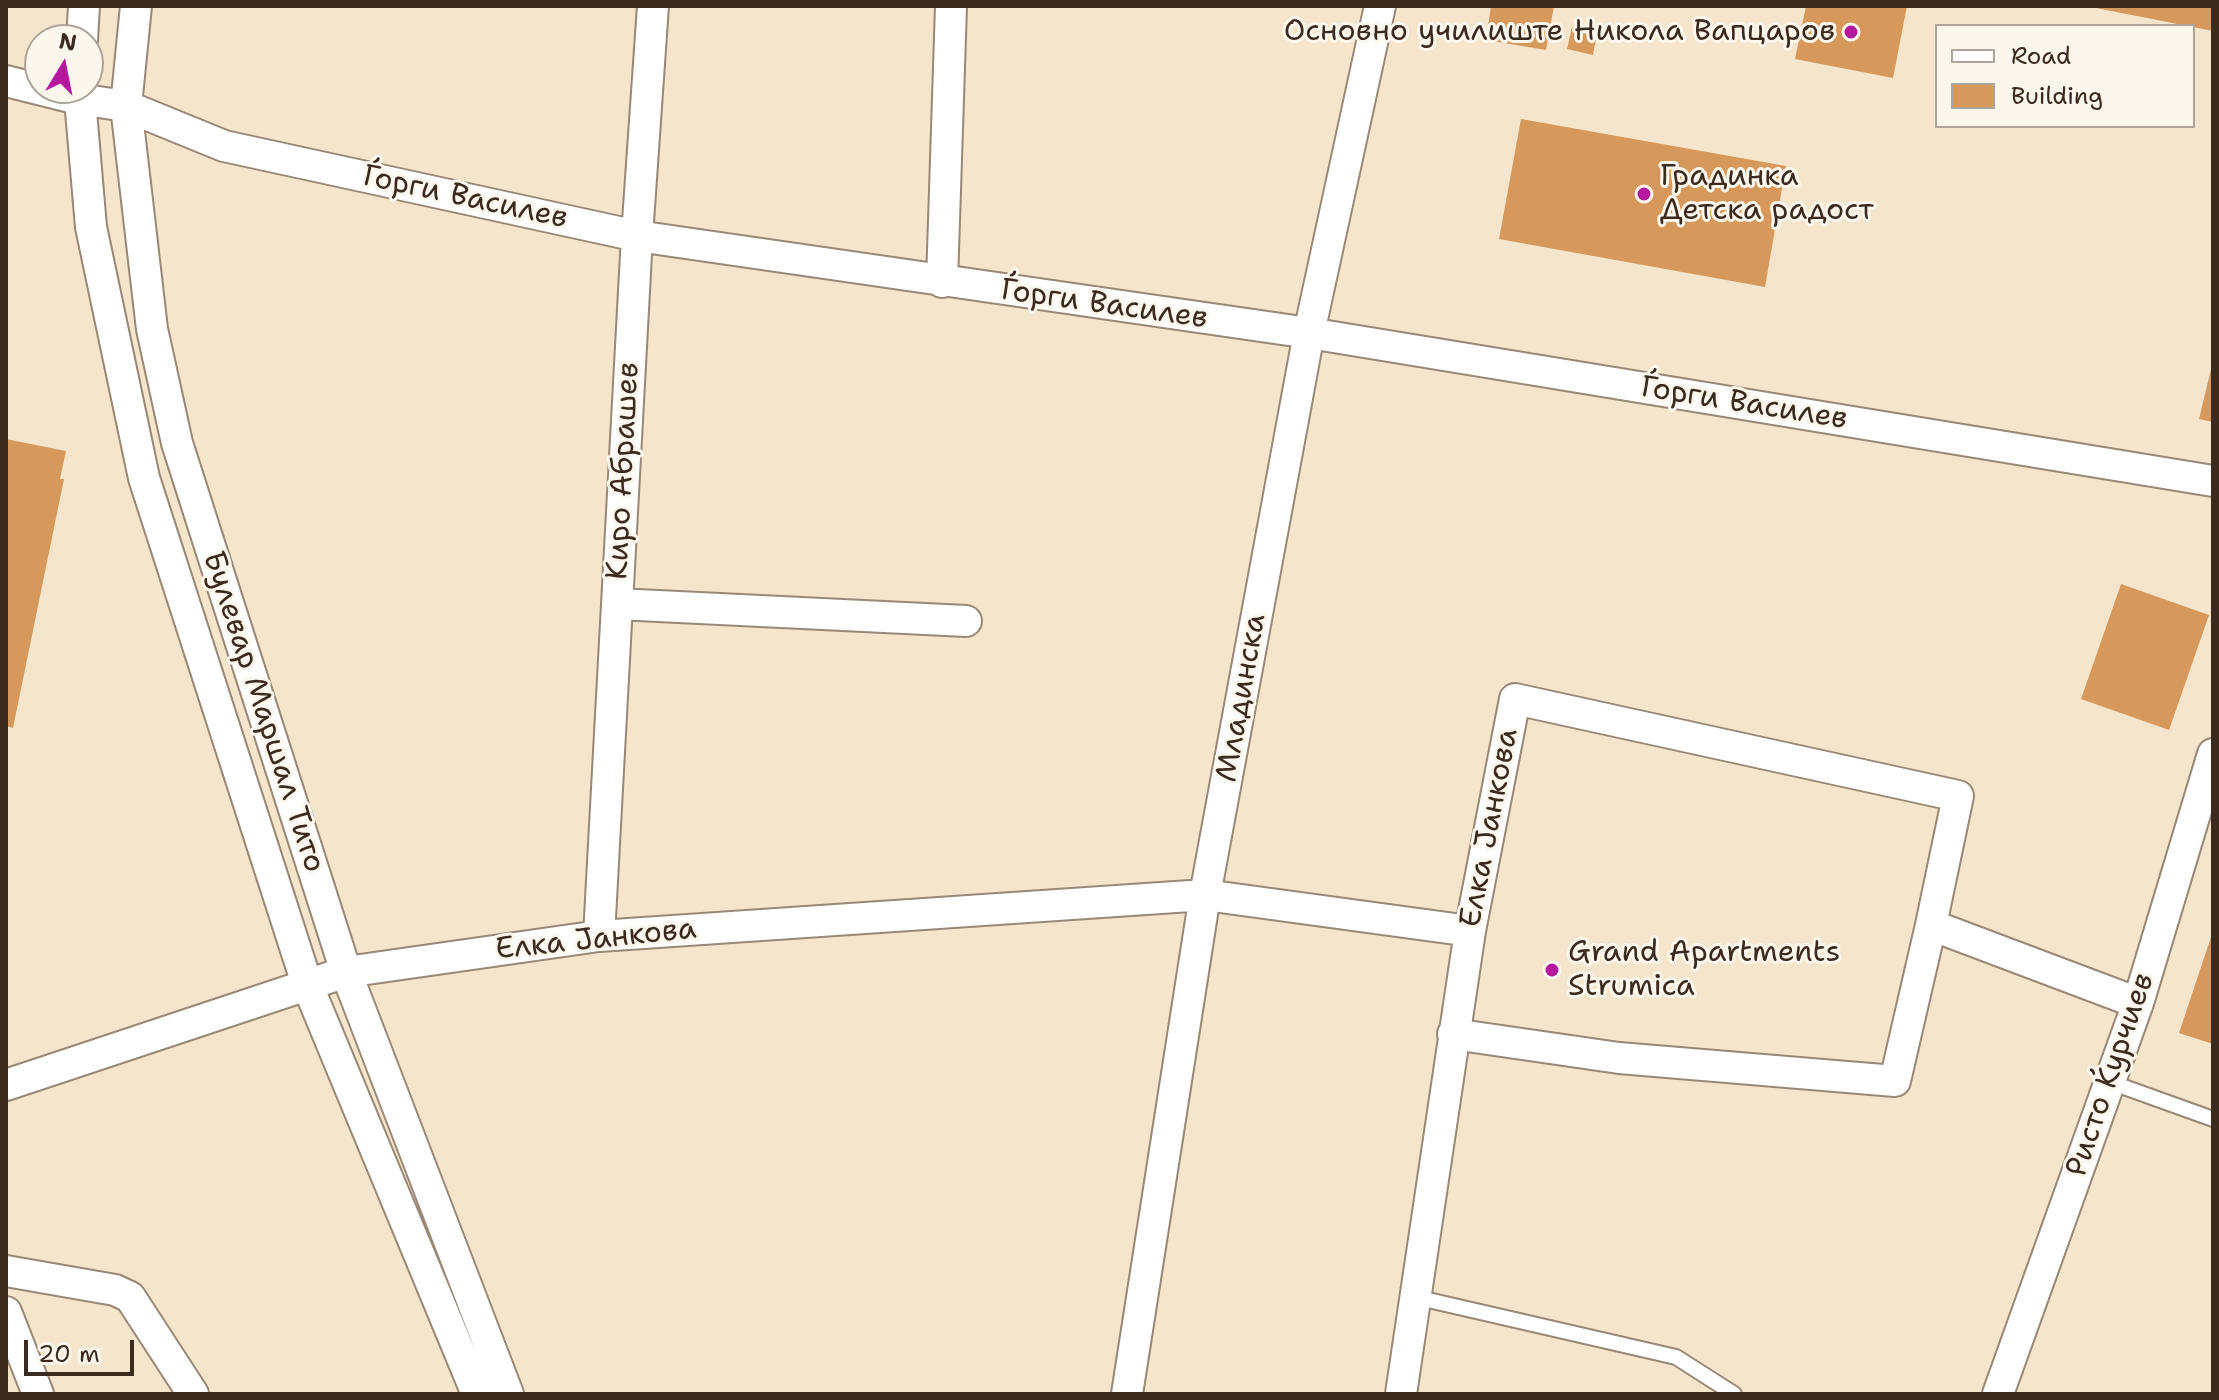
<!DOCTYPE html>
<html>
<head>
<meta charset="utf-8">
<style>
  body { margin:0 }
  #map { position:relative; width:2219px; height:1400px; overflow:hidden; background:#f5e5cc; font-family:"Shantell Sans",sans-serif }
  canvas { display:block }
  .frame { position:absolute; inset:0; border:8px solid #3b2a1e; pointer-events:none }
  .legend { position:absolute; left:1935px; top:24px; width:260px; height:104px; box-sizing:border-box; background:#fbf7ec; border:2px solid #aea59a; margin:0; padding:10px 14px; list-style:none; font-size:24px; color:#3b2a1e }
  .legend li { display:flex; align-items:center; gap:16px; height:40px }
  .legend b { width:40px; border:2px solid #aea59a }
  .north { position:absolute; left:24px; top:24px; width:80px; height:80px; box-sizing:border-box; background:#fbf7ec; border:2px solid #aea59a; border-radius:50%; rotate:10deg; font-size:22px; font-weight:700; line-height:32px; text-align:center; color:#3b2a1e }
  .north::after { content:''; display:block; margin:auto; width:28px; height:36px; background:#b5179e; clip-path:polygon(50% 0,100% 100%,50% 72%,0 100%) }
  .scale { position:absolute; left:24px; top:1340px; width:110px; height:36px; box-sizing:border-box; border:4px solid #3b2a1e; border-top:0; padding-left:10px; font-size:24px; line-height:28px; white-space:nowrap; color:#3b2a1e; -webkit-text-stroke:6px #fbf7ec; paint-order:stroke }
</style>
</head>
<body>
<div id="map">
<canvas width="2219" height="1400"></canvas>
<div class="frame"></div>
<ul class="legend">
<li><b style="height:10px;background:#fff"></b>Road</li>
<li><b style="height:22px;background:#d7995b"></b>Building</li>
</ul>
<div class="north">N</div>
<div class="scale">20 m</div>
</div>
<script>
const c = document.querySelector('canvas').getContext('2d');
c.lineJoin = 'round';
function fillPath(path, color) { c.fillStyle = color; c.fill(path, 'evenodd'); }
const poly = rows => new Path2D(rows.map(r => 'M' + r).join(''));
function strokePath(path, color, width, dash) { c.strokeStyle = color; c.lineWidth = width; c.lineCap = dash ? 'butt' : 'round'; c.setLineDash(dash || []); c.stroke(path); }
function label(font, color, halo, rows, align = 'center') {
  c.font = font + ' "Shantell Sans",sans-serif'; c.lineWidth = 6; c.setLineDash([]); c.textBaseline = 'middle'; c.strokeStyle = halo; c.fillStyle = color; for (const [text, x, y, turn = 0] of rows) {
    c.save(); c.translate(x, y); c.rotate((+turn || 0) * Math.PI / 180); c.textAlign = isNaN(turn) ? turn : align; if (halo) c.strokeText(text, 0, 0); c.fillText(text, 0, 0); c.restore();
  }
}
fillPath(poly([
  [1491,6,1554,6,1546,50,1486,40],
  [1806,6,1907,6,1893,78,1795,59],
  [2091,6,2213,6,2213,31,2091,7],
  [1572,27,1597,33,1593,55,1567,49],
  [1521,119,1786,166,1765,287,1499,239],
  [2212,365,2213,365,2213,422,2199,419],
  [6,439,66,451,60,479,64,479,13,728,6,726],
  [2121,584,2209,615,2169,730,2081,699],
  [2212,934,2213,935,2213,1044,2179,1033]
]), '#d7995b');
const lane = poly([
  [2110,1082,2213,1119],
  [1415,1297,1676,1357,1734,1394]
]);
const street = poly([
  [136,6,126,106,152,329,177,443,346,972,508,1394],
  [82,40,84,6],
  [6,81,78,99,126,106,224,146,637,236,1309,333,2213,481],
  [79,88,91,227,144,478,307,984,477,1394],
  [942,282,951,6],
  [617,604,966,621],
  [599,936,637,236,653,6],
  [1453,1034,1619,1058,1895,1081,1931,925,2138,1003],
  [6,1085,346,972,599,936,1205,895,1470,931],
  [6,1271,115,1290,130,1297,193,1394],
  [6,1312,38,1394],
  [1127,1394,1205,895,1309,333,1380,6],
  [1401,1394,1470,931,1515,699,1958,796,1931,925],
  [1998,1394,2138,1003,2213,754]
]);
strokePath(lane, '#988875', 18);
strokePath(street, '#988875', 34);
strokePath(lane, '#fff', 14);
strokePath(street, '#fff', 30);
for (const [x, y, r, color] of [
  [1851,32,8,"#b5179e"],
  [1644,194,8,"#b5179e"],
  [1552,970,8,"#b5179e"]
]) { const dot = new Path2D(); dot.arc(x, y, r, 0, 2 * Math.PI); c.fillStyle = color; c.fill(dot); strokePath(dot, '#fbf7ec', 3); }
label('30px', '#3b2a1e', '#fbf7ec', [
  ["Основно училиште Никола Вапцаров",1835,32,"right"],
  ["Градинка",1660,177],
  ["Детска радост",1660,211],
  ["Grand Apartments",1568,953],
  ["Strumica",1568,987]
], 'left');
label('30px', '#3b2a1e', '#fbf7ec', [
  ["Ѓорги Василев",465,198,12],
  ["Ѓорги Василев",1104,305,8],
  ["Ѓорги Василев",1744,404,9],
  ["Киро Абрашев",624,471,-87],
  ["Младинска",1242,698,-80],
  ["Булевар Маршал Тито",263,712,72],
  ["Елка Јанкова",1490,828,-79],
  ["Елка Јанкова",596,940,-6],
  ["Ристо Ќурчиев",2111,1075,-71]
]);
</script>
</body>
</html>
